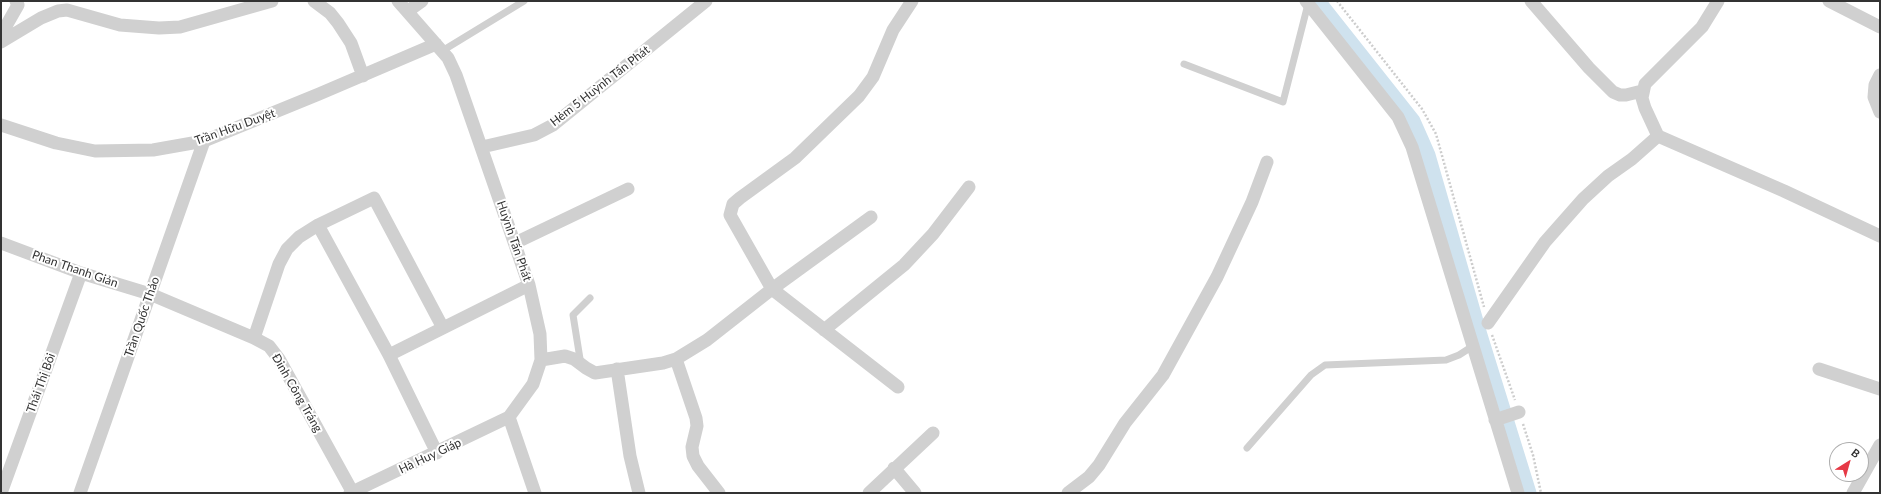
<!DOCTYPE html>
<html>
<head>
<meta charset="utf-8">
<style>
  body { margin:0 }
  #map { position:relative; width:1881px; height:494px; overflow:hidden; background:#fff; font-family:Lato,sans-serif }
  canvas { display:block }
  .frame { position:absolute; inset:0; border:2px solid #333; pointer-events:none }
  .north { position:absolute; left:1829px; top:442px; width:40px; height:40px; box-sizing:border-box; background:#fff; border:1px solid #adadad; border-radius:50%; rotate:37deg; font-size:11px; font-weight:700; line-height:16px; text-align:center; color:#333 }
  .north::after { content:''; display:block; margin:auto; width:14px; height:18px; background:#e63946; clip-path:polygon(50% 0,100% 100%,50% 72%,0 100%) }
</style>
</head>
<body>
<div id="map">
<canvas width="1881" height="494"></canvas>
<div class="frame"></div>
<div class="north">B</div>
</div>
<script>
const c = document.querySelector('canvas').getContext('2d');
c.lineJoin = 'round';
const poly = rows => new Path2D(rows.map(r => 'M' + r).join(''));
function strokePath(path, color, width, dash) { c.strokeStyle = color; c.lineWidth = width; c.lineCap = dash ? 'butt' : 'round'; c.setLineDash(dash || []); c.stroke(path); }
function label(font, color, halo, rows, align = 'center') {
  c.font = font + ' Lato,sans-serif'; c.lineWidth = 4; c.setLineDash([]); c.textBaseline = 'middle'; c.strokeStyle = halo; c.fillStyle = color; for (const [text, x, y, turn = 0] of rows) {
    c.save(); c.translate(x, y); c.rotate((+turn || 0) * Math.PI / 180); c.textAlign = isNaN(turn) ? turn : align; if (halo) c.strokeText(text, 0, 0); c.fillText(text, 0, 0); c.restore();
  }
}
strokePath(poly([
  [1318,1,1413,121,1421,139,1428,155,1480,335,1529,493]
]), '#cfe2ee', 15);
strokePath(poly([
  [1337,1,1422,109,1436,134,1484,307],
  [1492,335,1515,400],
  [1523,424,1533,455,1541,493]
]), '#cdcdcd', 2.5, [2, 2]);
strokePath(poly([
  [442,51,524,1],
  [1184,64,1283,102,1308,4],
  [581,365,573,315,590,298],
  [1247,448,1311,375,1325,365,1446,360,1459,355,1473,346]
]), '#d0d0d0', 7);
strokePath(poly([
  [314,1,330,13,338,23,351,43,363,76],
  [1306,1,1398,117,1412,147,1518,493],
  [1531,1,1589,68,1613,92,1620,95,1626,95,1642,91],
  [1718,1,1702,27,1645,84,1642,98,1645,108,1658,136,1784,191,1880,236],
  [1829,1,1880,27],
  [408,11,422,1],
  [2,33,18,5,16,1],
  [1,42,41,18,58,11,67,10,120,25,159,28,180,27,272,1],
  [1880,75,1875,85,1874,97,1880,112],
  [1,125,56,143,95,151,153,150,204,141,319,94,436,44],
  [482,147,534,135,553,125,706,1],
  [318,225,389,355,437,453],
  [1,243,81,273,150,294,254,338,269,346,279,359,353,493],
  [515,243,628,189],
  [1488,323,1545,242,1583,199,1608,176,1632,159,1658,136],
  [824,330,904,265,933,234,969,187],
  [254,338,279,264,287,249,299,237,318,225,374,198,443,328],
  [389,355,529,285],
  [676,359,696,418,697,426,692,447,693,456,698,466,719,493],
  [541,360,565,356,574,359,586,368,595,373,663,363,676,359,707,340,772,289,871,217],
  [617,369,630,456,639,493],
  [1819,369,1880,389],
  [898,387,772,289,730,215,733,204,740,198,795,158,859,96,873,77,893,30,912,1],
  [509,417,535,493],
  [1495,420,1519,412],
  [894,468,915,493],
  [1,493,81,273],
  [80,493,204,141],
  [350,493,509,417,533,384,541,360,540,334,529,285,456,75,448,58,398,1],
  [869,493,933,433],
  [1068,493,1089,477,1099,465,1125,423,1163,375,1217,277,1252,202,1267,162],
  [1853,493,1880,445]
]), '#d0d0d0', 13);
label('12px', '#333', '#fff', [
  ["Hẻm 5 Huỳnh Tấn Phát",600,86,-38],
  ["Trần Hữu Duyệt",235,127,-20],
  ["Huỳnh Tấn Phát",514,241,71],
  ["Phan Thanh Giản",75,269,19],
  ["Trần Quốc Thảo",142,317,-71],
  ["Thái Thị Bôi",41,383,-70],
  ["Đinh Công Tráng",297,393,60],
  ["Hà Huy Giáp",430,456,-25]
]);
</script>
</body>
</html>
